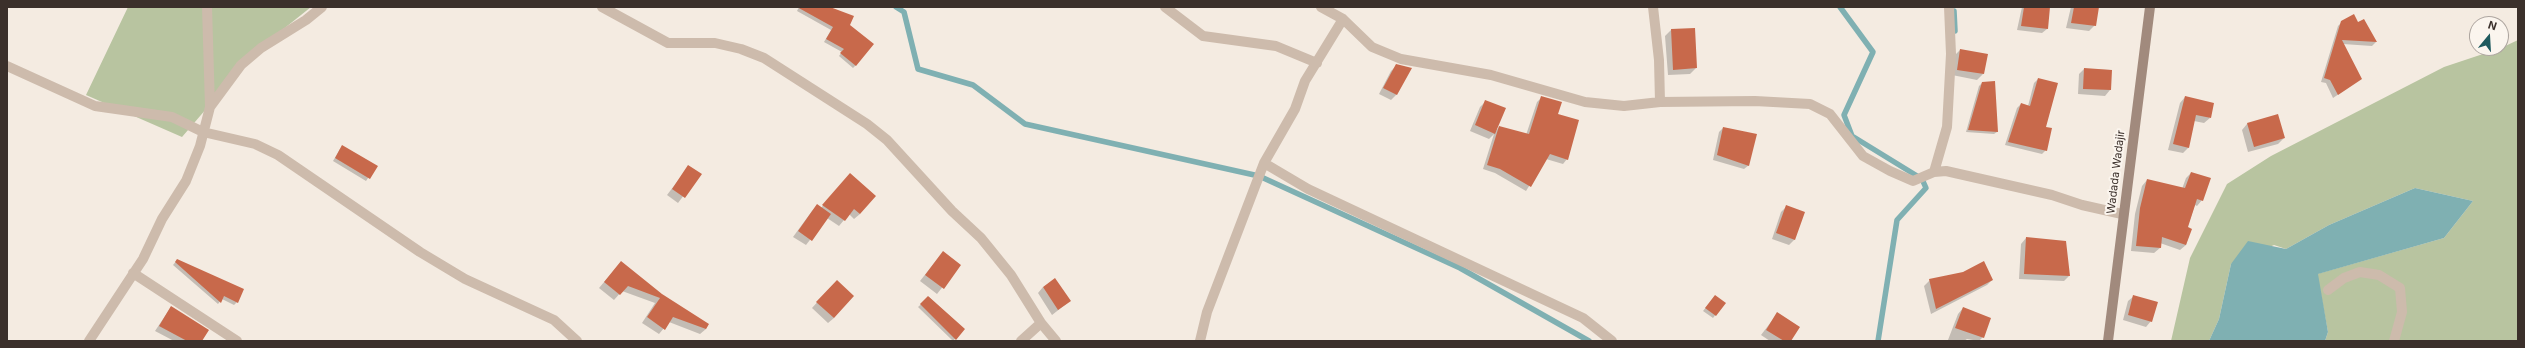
<!DOCTYPE html>
<html>
<head>
<meta charset="utf-8">
<style>
  body { margin:0 }
  #map { position:relative; width:2525px; height:348px; overflow:hidden; background:#f4ebe1; font-family:Inter,sans-serif }
  canvas { display:block }
  .frame { position:absolute; inset:0; border:8px solid #3b302b; pointer-events:none }
  .north { position:absolute; left:2469px; top:16px; width:40px; height:40px; box-sizing:border-box; background:#fbf5ee; border:1px solid #aea6a0; border-radius:50%; rotate:18deg; font-size:11px; font-weight:700; line-height:16px; text-align:center; color:#3b302b }
  .north::after { content:''; display:block; margin:auto; width:14px; height:18px; background:#1f5a5e; clip-path:polygon(50% 0,100% 100%,50% 72%,0 100%) }
</style>
</head>
<body>
<div id="map">
<canvas width="2525" height="348"></canvas>
<div class="frame"></div>
<div class="north">N</div>
</div>
<script>
const c = document.querySelector('canvas').getContext('2d');
c.lineJoin = 'round';
function fillPath(path, color) { c.fillStyle = color; c.fill(path, 'evenodd'); }
const poly = rows => new Path2D(rows.map(r => 'M' + r).join(''));
function strokePath(path, color, width, dash) { c.strokeStyle = color; c.lineWidth = width; c.lineCap = dash ? 'butt' : 'round'; c.setLineDash(dash || []); c.stroke(path); }
function label(font, color, halo, rows, align = 'center') {
  c.font = font + ' Inter,sans-serif'; c.lineWidth = 4; c.setLineDash([]); c.textBaseline = 'middle'; c.strokeStyle = halo; c.fillStyle = color; for (const [text, x, y, turn = 0] of rows) {
    c.save(); c.translate(x, y); c.rotate((+turn || 0) * Math.PI / 180); c.textAlign = isNaN(turn) ? turn : align; if (halo) c.strokeText(text, 0, 0); c.fillText(text, 0, 0); c.restore();
  }
}
fillPath(poly([
  [128,7,311,7,256,51,182,137,86,95],
  [2518,40,2518,341,2325,341,2328,332,2317,274,2444,238,2473,201,2415,188,2329,225,2286,249,2274,245,2231,264,2219,319,2209,341,2171,341,2190,258,2227,184,2271,156,2444,67,2501,48]
]), '#b8c4a0');
fillPath(poly([
  [2415,188,2473,201,2444,238,2318,274,2328,332,2325,341,2209,341,2219,319,2231,264,2248,241,2286,249,2329,225]
]), '#7fb0b2');
fillPath(poly([
  [799,7,827,7,849,25,856,65,853,68,839,56,842,52,824,42,831,30,797,11],
  [2022,7,2049,7,2047,29,2042,33,2017,30],
  [2071,7,2093,7,2095,25,2089,31,2066,28],
  [2342,22,2358,24,2376,42,2372,46,2343,44,2361,79,2333,98,2326,83,2321,82,2338,26],
  [1694,29,1696,68,1690,74,1668,75,1665,36,1671,30],
  [1960,50,1987,55,1983,74,1977,80,1952,75,1954,56],
  [1397,65,1410,68,1396,95,1391,100,1379,94,1391,71],
  [2084,69,2111,70,2110,90,2105,96,2078,94,2079,74],
  [2038,79,2045,128,2046,150,2042,154,2005,145,2017,108,2021,104,2028,106,2034,83],
  [1982,83,1997,132,1994,134,1966,132,1979,86],
  [1542,97,1557,115,1567,159,1563,164,1546,159,1526,191,1495,173,1483,169,1494,134,1489,139,1470,131,1480,107,1486,101,1496,131,1499,127,1526,135,1537,102],
  [2185,97,2210,118,2204,123,2194,121,2188,148,2183,153,2168,150,2180,103],
  [2277,115,2284,138,2278,144,2248,152,2242,130,2247,124],
  [1723,128,1749,165,1744,169,1713,160,1719,132],
  [340,149,376,166,366,181,333,161],
  [689,166,700,174,678,203,667,195],
  [2191,173,2202,200,2197,206,2195,205,2187,228,2191,229,2186,245,2180,250,2160,243,2160,248,2154,253,2131,251,2135,214,2142,186,2147,180,2182,189,2186,178],
  [845,180,860,214,854,219,849,214,839,226,827,218,806,245,793,237,812,211,817,205,821,208],
  [1786,207,1795,239,1789,245,1772,239,1781,212],
  [2026,238,2069,276,2064,281,2019,279,2021,244],
  [943,252,960,265,937,294,920,281],
  [177,260,237,302,234,305,222,299,218,304,173,265],
  [616,268,708,325,706,329,700,334,669,322,659,334,642,323,655,303,622,291,614,300,599,288],
  [1930,280,1992,280,1987,285,1931,314,1924,286],
  [831,287,834,318,828,323,812,308],
  [1043,287,1070,301,1052,315,1038,293],
  [1715,296,1724,304,1713,318,1703,311],
  [2134,296,2151,321,2146,327,2123,320,2128,301],
  [929,297,964,329,953,341,918,307],
  [171,307,201,341,174,341,155,331],
  [1963,308,1983,337,1979,341,1967,339,1964,341,1948,340,1958,314],
  [1777,314,1790,341,1770,341,1761,335]
]), '#0003');
strokePath(poly([
  [896,7,904,12,918,69,973,85,1025,124,1259,176,1460,268,1589,341],
  [1840,7,1873,52,1844,115,1852,136,1922,179,1926,188,1897,220,1878,341],
  [1954,11,1955,31]
]), '#7fb0b2', 5.5);
fillPath(poly([
  [797,7,830,7,854,16,850,25,874,44,856,66,840,53,844,49,826,39,833,27],
  [2024,7,2050,7,2048,29,2021,26],
  [2074,7,2099,7,2096,26,2071,23],
  [2354,14,2358,22,2364,19,2377,42,2342,40,2362,79,2338,95,2330,80,2324,78,2341,21],
  [1695,28,1697,68,1673,70,1671,29],
  [1960,49,1988,54,1984,74,1957,70],
  [1396,64,1412,68,1397,95,1383,88],
  [2084,68,2112,70,2111,90,2083,89],
  [2038,78,2058,83,2046,127,2052,128,2047,151,2008,142,2021,103,2030,106],
  [1995,81,1998,132,1968,130,1982,82],
  [1541,96,1562,102,1558,114,1579,120,1568,160,1550,154,1531,187,1500,169,1487,165,1499,126,1529,134],
  [2185,96,2214,103,2211,118,2196,115,2189,148,2173,144],
  [1485,100,1506,108,1495,134,1475,125],
  [2278,114,2285,138,2254,147,2247,123],
  [1723,127,1757,134,1749,166,1717,155],
  [342,145,378,166,370,179,335,158],
  [688,165,702,174,685,198,672,189],
  [2191,172,2211,178,2203,201,2197,199,2188,227,2192,229,2186,245,2162,237,2161,248,2136,246,2140,208,2147,179,2185,188],
  [850,173,876,196,860,214,854,209,845,221,822,205],
  [817,204,831,214,812,241,798,231],
  [1786,205,1805,212,1795,240,1776,233],
  [2026,237,2066,241,2070,276,2024,274],
  [943,251,961,265,944,289,925,275],
  [177,259,244,289,238,303,224,296,221,303,175,262],
  [621,261,662,294,709,324,706,329,673,317,665,330,647,317,660,298,628,286,620,295,604,282],
  [1984,261,1993,280,1936,309,1929,279,1963,272],
  [1055,278,1071,301,1058,310,1043,287],
  [837,280,854,296,834,318,816,302],
  [1715,295,1726,303,1716,316,1705,308],
  [2133,295,2158,302,2152,322,2128,315],
  [928,296,965,329,956,340,920,304],
  [171,306,209,330,202,341,187,341,159,326],
  [1963,307,1991,318,1984,338,1955,328],
  [1777,312,1800,327,1791,341,1784,341,1766,330]
]), '#c8694b');
strokePath(poly([
  [602,7,668,43,715,43,741,49,764,58,867,124,887,140,952,211,981,238,1011,275,1041,323,1056,341],
  [1165,7,1203,36,1276,46,1317,63],
  [1321,7,1343,19,1372,47,1401,59,1491,75,1585,102,1624,106,1660,102,1755,101,1810,104,1830,114,1863,156,1890,171,1913,181,1934,172,1946,171,2052,195,2082,205,2122,214],
  [1653,7,1659,60,1660,102],
  [7,66,95,106,172,117,203,132,255,144,278,155,420,252,465,279,554,320,577,341],
  [210,107,241,65,261,48,306,20,322,7],
  [1264,163,1308,189,1583,318,1612,341],
  [1934,172,1947,127,1951,54,1949,7],
  [133,273,237,341],
  [2328,290,2344,278,2360,272,2379,275,2400,288,2402,312,2394,341],
  [89,341,143,259,162,219,186,181,200,146,210,107,207,7],
  [1021,341,1041,323],
  [1200,341,1207,312,1264,163,1295,109,1305,81,1343,19]
]), '#cdbbac', 10);
strokePath(poly([
  [2108,341,2150,7]
]), '#a18a7d', 10);
label('11px', '#3b302b', '#fbf5ee', [
  ["Wadada Wadajir",2116,172,-83]
]);
</script>
</body>
</html>
